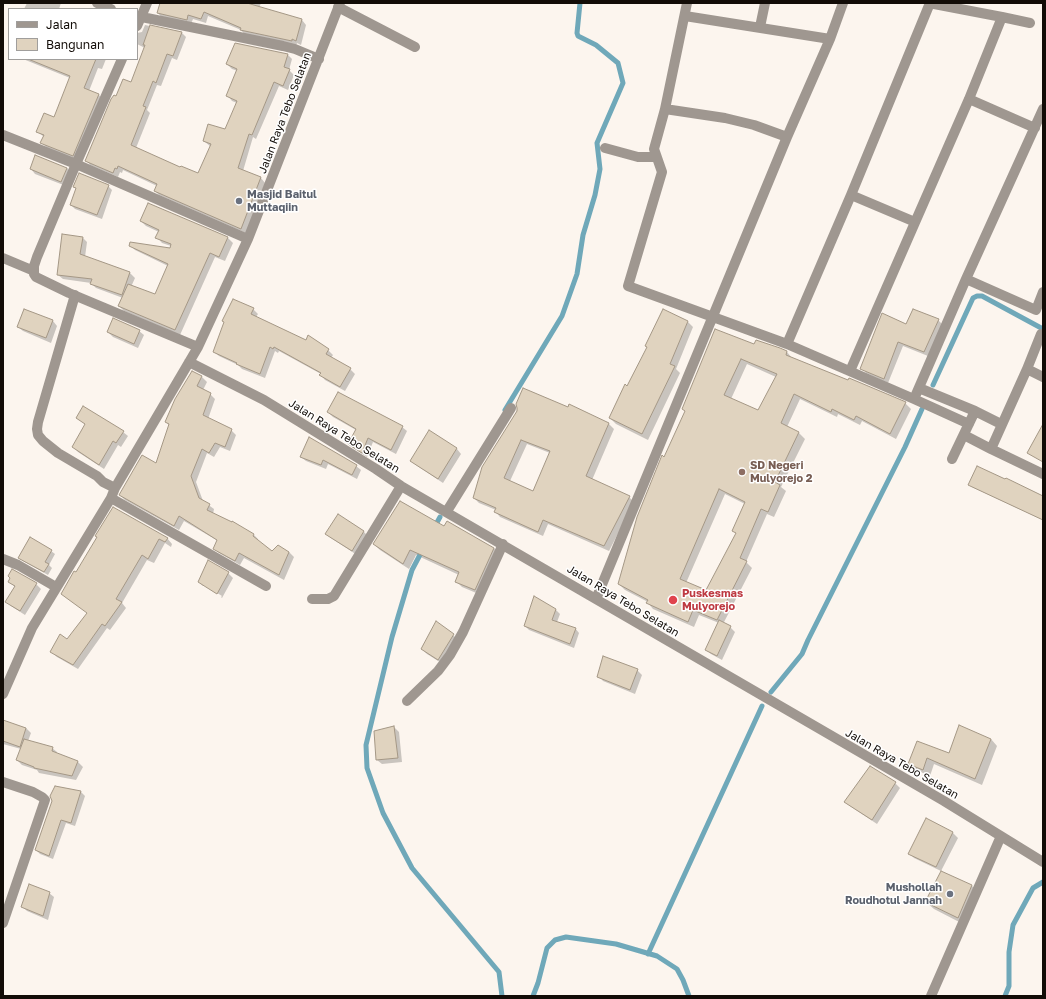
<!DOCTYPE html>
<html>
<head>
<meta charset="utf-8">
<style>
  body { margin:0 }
  #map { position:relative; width:1046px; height:999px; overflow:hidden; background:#fcf5ee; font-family:"Golos Text",sans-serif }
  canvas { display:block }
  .frame { position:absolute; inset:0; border:4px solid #120c07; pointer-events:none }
  .legend { position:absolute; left:8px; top:8px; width:130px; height:52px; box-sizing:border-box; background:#fff; border:1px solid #a09e9c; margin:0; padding:5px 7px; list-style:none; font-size:12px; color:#120c07 }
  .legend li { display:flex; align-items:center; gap:8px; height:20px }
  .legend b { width:20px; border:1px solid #a09e9c }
</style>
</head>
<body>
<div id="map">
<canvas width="1046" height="999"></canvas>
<div class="frame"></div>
<ul class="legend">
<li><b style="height:5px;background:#9f9790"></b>Jalan</li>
<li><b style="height:11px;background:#e0d3bf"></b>Bangunan</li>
</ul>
</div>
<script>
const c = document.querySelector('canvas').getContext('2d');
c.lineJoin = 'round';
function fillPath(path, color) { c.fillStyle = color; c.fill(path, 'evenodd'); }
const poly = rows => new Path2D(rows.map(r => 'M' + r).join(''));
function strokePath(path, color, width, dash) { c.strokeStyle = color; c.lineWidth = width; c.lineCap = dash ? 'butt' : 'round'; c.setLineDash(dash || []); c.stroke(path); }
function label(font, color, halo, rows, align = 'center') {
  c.font = font + ' "Golos Text",sans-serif'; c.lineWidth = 3; c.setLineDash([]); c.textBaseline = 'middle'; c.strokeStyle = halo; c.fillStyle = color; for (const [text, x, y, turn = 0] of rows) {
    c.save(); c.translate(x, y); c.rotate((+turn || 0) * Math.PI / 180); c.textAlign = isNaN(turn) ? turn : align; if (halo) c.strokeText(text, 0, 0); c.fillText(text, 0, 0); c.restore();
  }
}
fillPath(poly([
  [27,3,61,3,59,9,24,9],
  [161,3,261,3,259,8,302,20,306,25,301,45,297,43,296,46,245,35,241,30,208,16,206,23,193,19,191,24,162,18,158,13],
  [145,25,182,33,186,37,177,60,172,58,161,86,157,85,147,110,150,113,136,148,181,169,199,175,211,147,204,141,226,131,237,103,232,101,228,96,238,71,232,69,227,64,288,55,292,59,289,70,294,75,288,90,279,86,256,139,253,137,243,171,261,178,265,183,246,233,159,195,155,191,157,186,123,170,122,173,120,172,118,177,90,165,86,160,116,97,132,83,145,48,137,44,137,33,142,32],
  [23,59,106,59,102,69,98,68,89,91,99,95,103,100,77,160,46,147,42,143,44,137,38,132,54,118,70,78],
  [36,156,67,168,72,173,66,186,35,174,31,169],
  [108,186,112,190,102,219,75,209,71,205,77,189,75,187],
  [149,204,228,238,233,243,225,261,215,257,180,335,124,311,119,306,123,298,96,288,91,283,63,279,58,275,82,237,87,242,85,257,130,273,135,278,131,287,156,295,168,266,135,250,130,245,170,249,171,246,162,243,157,237,159,232,146,226,141,221],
  [253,309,258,314,256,317,306,341,328,350,333,355,331,358,350,369,355,374,345,391,325,380,321,375,321,374,279,351,278,353,275,351,265,378,242,369,238,365,219,356,214,352],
  [24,310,53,321,57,326,51,343,23,331,18,327],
  [938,320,943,325,928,356,903,346,888,383,866,373,862,368,906,325],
  [688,322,693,327,676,369,680,373,648,440,616,424,610,418,648,348,646,346],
  [139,331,144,335,138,348,113,337,108,332],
  [755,345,787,352,792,358,905,403,911,409,896,439,862,421,860,425,838,414,837,417,800,399,787,427,799,433,805,439,781,487,786,491,774,517,767,514,746,562,752,568,723,624,730,627,735,632,722,660,711,654,706,650,719,623,699,615,694,627,653,609,648,603,648,602,625,590,619,584,665,458,686,412,683,409],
  [747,364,776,377,758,411,731,399],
  [725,494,745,504,733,530,737,534,707,592,686,583],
  [202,377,207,382,203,390,210,394,215,399,208,419,231,430,236,435,230,451,220,447,214,457,207,453,196,482,203,501,214,509,213,514,253,534,258,539,257,541,273,553,289,552,294,557,284,580,244,558,240,565,219,553,214,548,218,541,184,521,179,530,125,500,120,495,156,465,170,426,166,422],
  [569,406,609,424,614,429,592,480,629,497,634,502,609,551,548,524,543,536,500,517,495,511,496,510,479,503,474,498,517,412,568,408],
  [527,444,550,453,534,492,510,481],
  [328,412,402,427,407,431,396,454,373,442,367,457,353,448,349,444,356,430,333,417],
  [77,418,123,432,128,436,121,447,118,445,104,469,78,452,74,447,86,425],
  [429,432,457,449,461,454,443,483,416,465,411,461],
  [310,439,356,466,361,470,357,479,328,464,326,469,306,461,301,457],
  [972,487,1043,497,1043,520],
  [363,531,368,536,357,555,331,538,326,534],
  [98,537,167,538,172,544,171,547,165,543,154,563,147,560,122,603,126,608,110,630,107,628,78,669,57,657,52,652,68,641,88,614,76,574],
  [374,544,494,548,500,554,481,595,462,587,456,581,459,575,416,555,409,569,380,550],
  [51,551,55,554,49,565,52,568,48,575,23,561,19,558],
  [228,573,233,578,222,598,221,597,222,596,203,584,203,586,199,582],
  [9,582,36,584,41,589,25,615,11,606,7,602,15,587],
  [534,598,556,610,560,614,557,622,575,628,579,633,574,648,529,630,525,626],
  [453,635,458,640,443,664,427,654,422,649],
  [637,670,642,675,635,694,603,681,599,676],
  [3,721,26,728,31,733,28,741,52,748,57,752,57,754,78,762,83,767,76,780,39,773,37,770,22,765,17,760,21,749,3,744],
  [394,727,399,732,402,762,382,764,377,760],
  [991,739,997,746,982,785,934,764,930,776,916,770,909,763,917,743,949,755],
  [895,783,900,788,877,824,850,806,845,802],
  [81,792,85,796,75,826,66,823,53,859,40,854,36,850],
  [927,820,953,833,958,838,941,871,914,858,910,854],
  [941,872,972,886,979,893,965,925,934,909,926,902],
  [49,893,54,897,48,920,27,911,22,906]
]), '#0003');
strokePath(poly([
  [933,385,973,298,977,296,982,296,1043,329],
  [505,410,562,316,577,274,583,235,595,195,600,169,597,143,623,83,618,63,596,45,578,36,577,33,580,3],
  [434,528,440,517],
  [423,549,412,570,392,637,366,745,367,768,383,813,412,868,499,972,502,996],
  [771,692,802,654,808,640,905,447,922,409],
  [648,954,762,706],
  [533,996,538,983,547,948,555,940,566,937,616,944,657,956,677,969,683,980,689,996],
  [1005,996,1009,986,1009,952,1013,925,1033,888,1043,882]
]), '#6fa8b9', 5);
const building = poly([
  [160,3,247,3,302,19,296,41,292,39,292,41,240,30,241,28,204,12,201,19,188,15,187,20,157,13,160,3],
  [150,25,182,32,173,56,167,54,156,83,153,81,143,106,146,107,131,145,180,167,181,166,198,173,211,144,203,141,208,124,225,129,237,101,226,96,237,69,226,64,235,43,288,54,284,67,290,69,283,86,274,82,252,135,249,134,238,168,261,177,241,229,154,191,157,184,118,166,117,169,115,168,113,173,85,161,111,99,114,95,116,96,123,79,131,82,145,45,143,45,150,25],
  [28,59,96,59,84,88,99,94,73,156,40,143,44,135,36,132,44,113,54,117,70,76,28,59],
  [35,155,67,168,61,182,30,169,35,155],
  [79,173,109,185,97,215,70,205,76,188,73,187,79,173],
  [148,203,228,237,219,257,210,253,175,330,118,306,128,284,155,294,168,264,129,246,130,242,170,248,171,244,155,238,159,230,140,221,148,203],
  [62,234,83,237,80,254,130,272,122,295,90,284,92,279,57,275,62,234],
  [233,299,254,308,251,314,306,340,308,335,329,349,326,354,351,368,340,387,319,375,321,373,274,347,273,349,270,347,260,374,236,364,237,363,213,352,224,322,222,321,233,299],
  [24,309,53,320,46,338,17,327,24,309],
  [663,309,688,321,670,364,675,366,642,434,609,418,625,384,627,386,647,347,645,346,663,309],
  [913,309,939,319,924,352,898,342,884,379,860,369,882,313,906,324,913,309],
  [113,318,140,330,134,344,107,332,113,318],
  [715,329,754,344,756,340,780,348,787,351,786,355,848,380,849,378,906,402,890,434,856,416,854,420,832,409,831,412,794,394,781,423,799,432,775,482,780,485,768,512,761,509,740,558,747,561,717,620,693,610,688,622,646,603,648,600,618,584,637,517,662,455,664,457,685,411,682,409,715,329],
  [741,359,777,374,758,410,724,395,741,359],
  [719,489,745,502,732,531,736,533,706,590,680,579,719,489],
  [192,371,202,376,197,386,211,393,203,415,232,429,225,447,215,443,209,453,202,449,191,476,199,498,210,504,207,510,232,522,232,521,254,534,253,536,272,551,278,545,289,552,279,575,239,553,235,561,213,549,217,540,179,516,174,526,119,495,142,455,156,463,169,424,165,422,175,399,192,371],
  [523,388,568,407,569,404,609,423,586,476,630,496,604,546,543,520,538,532,494,512,496,508,473,498,482,467,517,411,517,408,516,404,523,388],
  [521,440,550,451,533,491,504,478,521,440],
  [338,392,403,426,391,450,368,438,362,453,348,444,356,429,327,412,338,392],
  [83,406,124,431,116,443,113,441,99,465,72,447,85,424,76,418,83,406],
  [1043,424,1043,462,1027,453,1043,424],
  [429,430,457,448,438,479,410,461,429,430],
  [309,437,357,465,352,475,323,460,321,465,300,457,309,437],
  [977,466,1005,479,1006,478,1043,496,1043,520,968,485,977,466],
  [400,501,444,526,447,521,494,548,475,590,455,582,459,572,410,550,403,564,373,544,400,501],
  [113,507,168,538,165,542,159,539,148,559,142,555,116,599,122,602,105,626,102,624,73,665,50,652,60,634,67,639,87,613,61,594,74,571,76,572,97,537,95,536,113,507],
  [338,514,364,531,352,551,325,534,338,514],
  [30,537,52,550,45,562,49,564,44,572,18,558,30,537],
  [208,560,229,572,217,594,198,582,208,560],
  [12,569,37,583,20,611,5,602,15,586,8,582,10,578,8,576,12,569],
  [534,596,556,609,552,620,576,628,570,644,524,626,534,596],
  [719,620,731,626,717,656,705,650,719,620],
  [436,621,454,634,438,660,421,649,436,621],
  [603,656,638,669,630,690,597,677,603,656],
  [3,720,26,728,20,747,3,741,3,720],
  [959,725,991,739,975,779,927,758,923,770,908,764,917,741,949,753,959,725],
  [394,726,398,758,376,760,374,731,394,726],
  [24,739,53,747,52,751,78,761,72,776,34,768,34,767,16,760,24,739],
  [870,766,896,782,872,820,844,802,870,766],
  [55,786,81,791,71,823,61,820,49,856,35,850,52,801,50,796,55,786],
  [926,818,953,832,936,867,908,854,926,818],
  [941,871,972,885,958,918,925,902,941,871],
  [29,884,50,892,43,916,21,907,29,884]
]);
fillPath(building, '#e0d3bf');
strokePath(building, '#a49785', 1);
strokePath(poly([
  [97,3,111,9],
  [338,7,415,47],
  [137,16,283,46,295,49,319,59],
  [685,16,830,39],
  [1002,17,1030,23],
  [137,26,147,3],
  [760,27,765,3],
  [122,59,76,164,37,257,34,266,34,274,36,277,69,293,198,347],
  [969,99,1035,128],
  [665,109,687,3],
  [3,135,76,164,248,239],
  [787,137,754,125,725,118,665,109,654,149,662,172,628,286,787,344,914,399,969,424],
  [605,148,638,157,656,157],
  [851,195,915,222],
  [3,258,34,271],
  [966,279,1036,310,1043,292],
  [75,295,38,422,37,429,38,435,43,441,58,453,97,476,103,482,115,488],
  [1041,334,1027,369,991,449,1043,474],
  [787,344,851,195,930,3],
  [189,362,264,400,376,469,401,486,944,801,1043,862],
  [1027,369,1043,377],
  [850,371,969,99,1002,17,929,3],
  [919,388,975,411],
  [914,399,966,279,1043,109],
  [964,435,991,449],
  [952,459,975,411,1001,424],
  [111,498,266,586],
  [447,511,511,408],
  [3,559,18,565,56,587],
  [312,599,328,599,334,596,401,486],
  [596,599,787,137,830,39,843,3],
  [3,694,32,628,111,498,115,488,198,347,248,239,340,3],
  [407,701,438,671,450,655,463,632,503,544],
  [3,782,33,792,42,797,45,800,3,923],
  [931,996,1001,836]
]), '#9f9790', 10);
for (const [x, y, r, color] of [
  [239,201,4,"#6b7280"],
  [742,472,4,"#8d6e63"],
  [673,600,5,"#e0444e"],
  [950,894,4,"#6b7280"]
]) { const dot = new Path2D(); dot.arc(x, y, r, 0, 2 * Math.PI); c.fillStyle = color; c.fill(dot); strokePath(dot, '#fff', 1.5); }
label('11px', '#120c07', '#fff', [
  ["Jalan Raya Tebo Selatan",285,113,-69],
  ["Jalan Raya Tebo Selatan",344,436,32],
  ["Jalan Raya Tebo Selatan",623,601,31],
  ["Jalan Raya Tebo Selatan",902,764,30]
]);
label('bold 11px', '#5b616d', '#fff', [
  ["Masjid Baitul",247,195],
  ["Muttaqiin",247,208],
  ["Mushollah",942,888,"right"],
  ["Roudhotul Jannah",942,901,"right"]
], 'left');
label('bold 11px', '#785e54', '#fff', [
  ["SD Negeri",750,466],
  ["Mulyorejo 2",750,479]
], 'left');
label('bold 11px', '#be3a42', '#fff', [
  ["Puskesmas",682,594],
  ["Mulyorejo",682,607]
], 'left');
</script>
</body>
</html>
